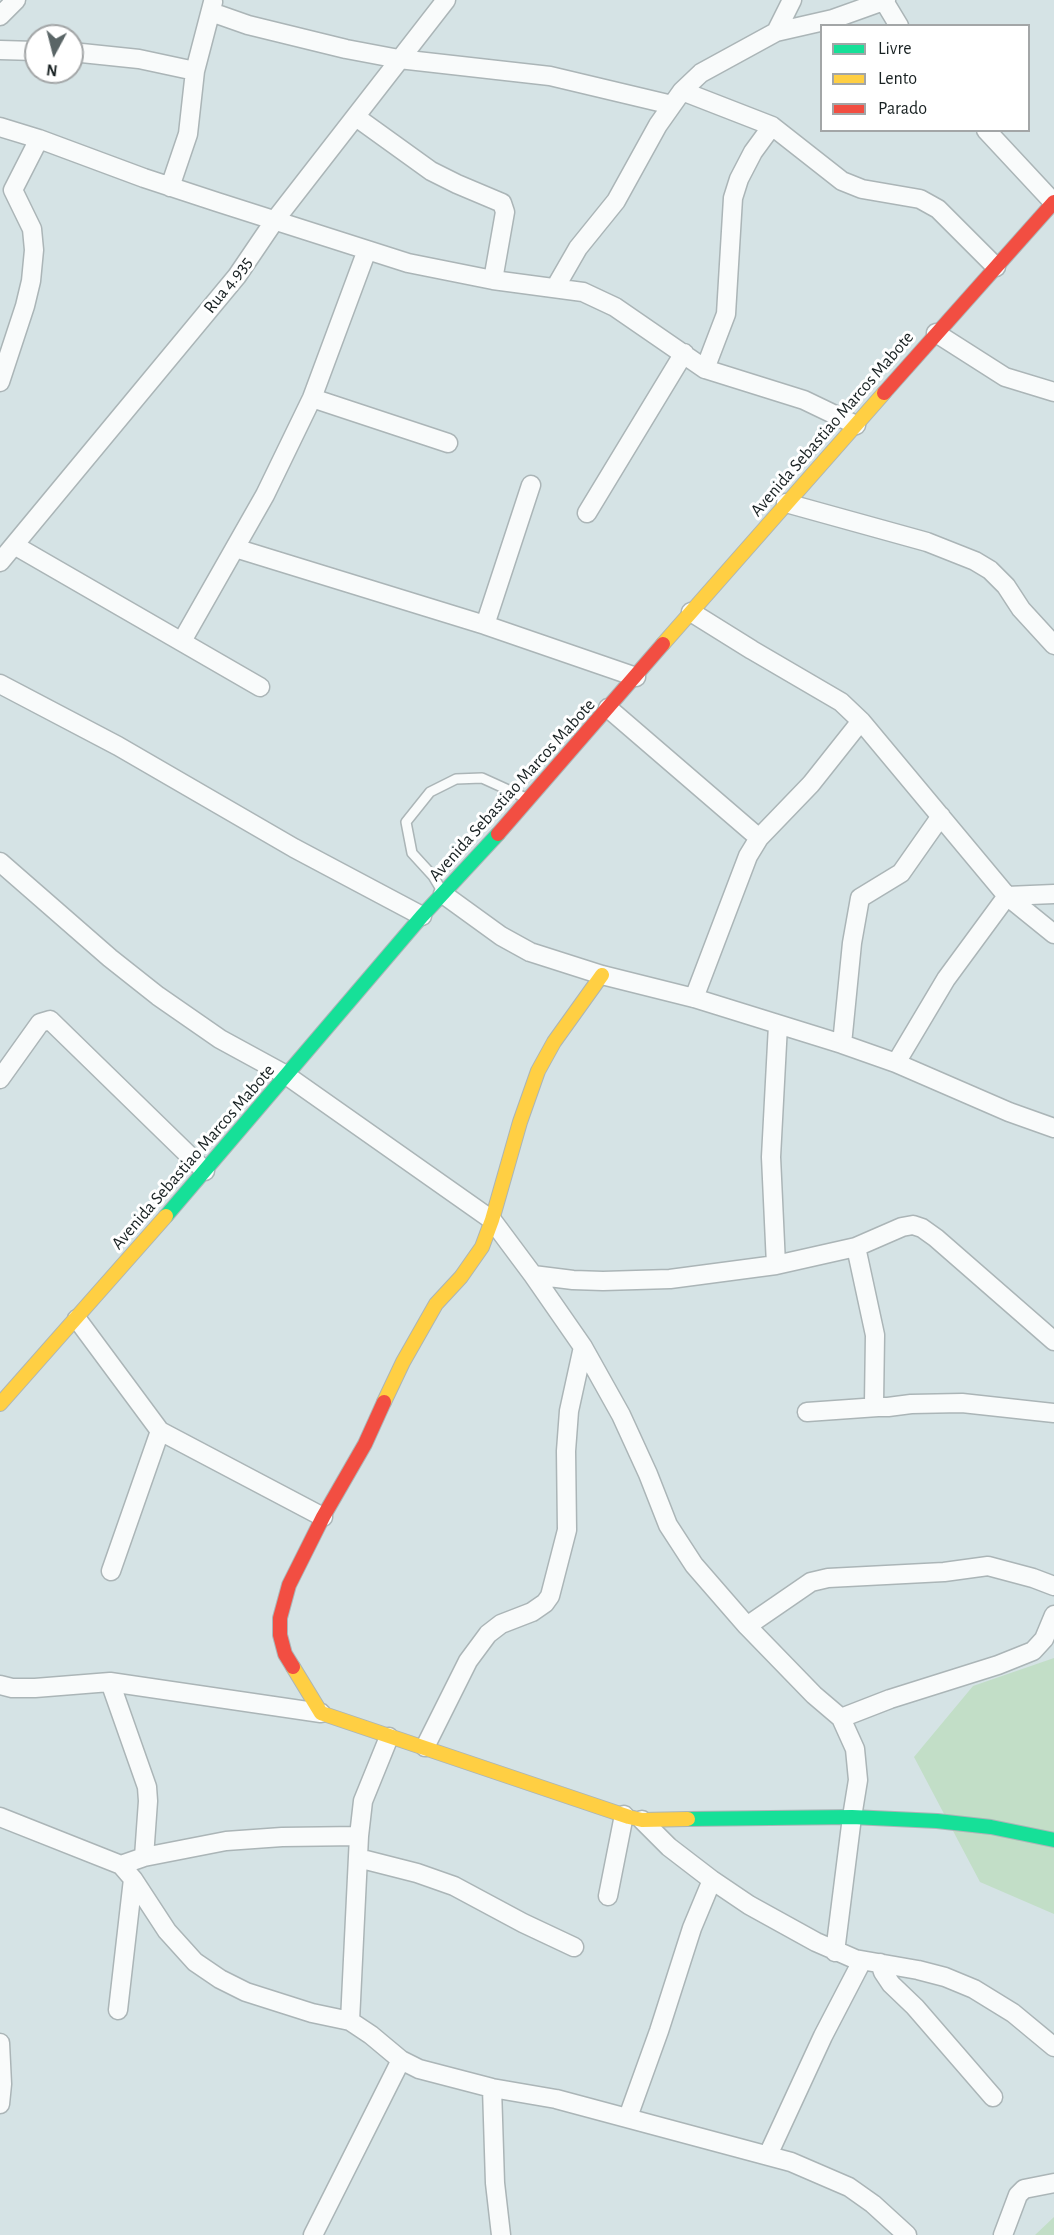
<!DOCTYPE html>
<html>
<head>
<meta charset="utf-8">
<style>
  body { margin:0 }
  #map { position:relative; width:1054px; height:2235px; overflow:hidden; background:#d5e3e5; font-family:"Alegreya Sans",sans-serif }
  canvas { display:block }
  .legend { position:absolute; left:820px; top:24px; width:210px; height:108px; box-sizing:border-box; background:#fff; border:2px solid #a3a6a7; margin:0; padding:8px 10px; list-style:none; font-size:18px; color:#182122 }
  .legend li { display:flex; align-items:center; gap:12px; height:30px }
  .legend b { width:30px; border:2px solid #a3a6a7 }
  .north { position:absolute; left:24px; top:24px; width:60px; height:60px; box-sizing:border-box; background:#fff; border:2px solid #a3a6a7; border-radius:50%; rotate:187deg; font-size:16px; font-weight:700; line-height:24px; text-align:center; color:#182122 }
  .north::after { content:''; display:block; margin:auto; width:21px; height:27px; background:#5a6566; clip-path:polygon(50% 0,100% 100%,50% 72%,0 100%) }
</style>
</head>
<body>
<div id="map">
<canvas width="1054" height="2235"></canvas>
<ul class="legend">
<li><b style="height:8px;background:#16e098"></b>Livre</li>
<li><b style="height:8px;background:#ffcf43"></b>Lento</li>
<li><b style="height:8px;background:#f24e42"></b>Parado</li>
</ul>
<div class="north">N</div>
</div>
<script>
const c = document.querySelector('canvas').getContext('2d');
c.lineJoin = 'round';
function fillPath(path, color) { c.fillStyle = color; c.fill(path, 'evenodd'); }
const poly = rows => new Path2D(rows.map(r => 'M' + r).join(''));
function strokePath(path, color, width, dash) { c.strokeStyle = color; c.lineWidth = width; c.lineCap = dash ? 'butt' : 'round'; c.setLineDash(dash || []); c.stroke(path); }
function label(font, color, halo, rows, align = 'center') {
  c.font = font + ' "Alegreya Sans",sans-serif'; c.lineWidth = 6; c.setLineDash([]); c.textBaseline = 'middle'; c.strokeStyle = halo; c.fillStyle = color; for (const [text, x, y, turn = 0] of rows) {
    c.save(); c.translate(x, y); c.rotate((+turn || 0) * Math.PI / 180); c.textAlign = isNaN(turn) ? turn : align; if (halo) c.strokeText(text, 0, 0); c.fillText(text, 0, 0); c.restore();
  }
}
fillPath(poly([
  [1054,1658,1054,1914,980,1882,914,1757,973,1686],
  [1054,2217,1054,2235,1035,2235]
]), '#c2dec7');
const lane = poly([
  [442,891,433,876,412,853,406,822,430,792,456,779,482,778,526,798]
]);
const street = poly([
  [884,1,899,26],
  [211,12,248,25,346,49,399,59,550,76,672,105],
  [0,16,16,0],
  [776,32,792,0],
  [0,50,36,51],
  [72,52,139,59,195,71],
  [682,91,772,126,842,181,862,189,920,199,938,209,996,267],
  [356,117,431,171,457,184,502,203,505,212,493,280],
  [0,127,39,139,144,178,217,202,408,263,493,280,583,292,615,307,705,369,804,400,856,425],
  [986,130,1054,203],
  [170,187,188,134,195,71,213,2],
  [555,288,578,248,616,201,658,125,682,91,701,73,776,32,833,19,886,0],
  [936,333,1005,377,1054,392],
  [705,369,726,314,733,198,739,179,753,152,772,126],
  [0,382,25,306,31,281,34,250,32,229,13,190,39,139],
  [312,398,448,443],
  [786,503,927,542,975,561,990,570,1006,586,1021,609,1054,645],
  [587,513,684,353],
  [14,545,260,687],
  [235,548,485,625,636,677],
  [0,562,237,276,275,220,446,0],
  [691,612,752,650,841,702,861,721,1007,896,1054,934],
  [485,625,531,485],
  [182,641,265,495,312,398,367,250],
  [0,684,118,746,294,848,422,916],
  [608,708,759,838],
  [0,862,110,958,158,996,220,1039,286,1075,492,1220,533,1275,583,1347,621,1415,648,1474,668,1525,694,1565,747,1626,814,1695,841,1718,855,1749,858,1780,852,1817,835,1952],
  [443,894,501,936,530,952,602,975,694,998,842,1044,896,1063,1009,1112,1054,1128],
  [1007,896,1054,894],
  [694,998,748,856,759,838,811,784,861,721],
  [842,1044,852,943,860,898,901,873,941,816],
  [896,1063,946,979,1007,896],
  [0,1079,40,1023,50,1020,205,1171],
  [856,1247,875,1335,874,1403,878,1407,888,1407,911,1404,962,1403,1054,1413],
  [776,1265,771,1157,778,1025],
  [533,1275,573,1280,603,1281,670,1279,776,1265,856,1247,902,1227,913,1225,922,1228,936,1238,1054,1341],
  [77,1319,160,1431,323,1517],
  [807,1412,878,1407],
  [111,1571,160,1431],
  [747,1626,811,1582,828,1578,944,1572,988,1566,1033,1578,1054,1586],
  [110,1682,147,1787,148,1801,144,1857],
  [0,1685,12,1688,35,1688,110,1682,321,1713],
  [841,1718,890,1699,998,1665,1033,1651,1044,1639,1054,1615],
  [389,1737,363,1801,359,1836,350,2021,371,2035,401,2060,419,2069,492,2088,556,2099,791,2162,849,2187,873,2204,907,2235],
  [425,1747,468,1661,488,1634,501,1624,532,1612,545,1603,550,1596,567,1530,566,1451,569,1411,583,1347],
  [0,1817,121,1865,133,1879,167,1931,195,1962,220,1979,246,1992,312,2013,350,2021],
  [642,1820,669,1847,712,1880,749,1905,816,1942,855,1959,918,1970,945,1977,974,1989,1013,2013,1054,2047],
  [358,1858,417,1873,454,1886,523,1923,574,1947],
  [121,1865,144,1857,226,1841,282,1837,359,1836],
  [608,1896,624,1815],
  [880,1963,883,1972,891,1984,915,2007,993,2097],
  [118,2010,133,1879],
  [0,2043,2,2084,0,2104],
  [492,2088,495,2183,501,2235],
  [628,2117,659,2031,692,1928,712,1880],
  [768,2155,823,2036,862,1961],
  [313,2235,401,2060],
  [1003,2235,1018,2195,1024,2189,1054,2183]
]);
const fast = poly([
  [166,1216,422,916,498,834],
  [688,1819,852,1817,937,1821,991,1827,1054,1840]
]);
const slow = poly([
  [663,644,884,393],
  [384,1402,403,1362,436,1304,461,1277,482,1247,492,1220,520,1122,538,1071,554,1042,602,975],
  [0,1404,166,1216],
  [293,1667,321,1713,629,1817,642,1820,688,1819]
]);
const jam = poly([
  [884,393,1054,202],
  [498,834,663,644],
  [293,1667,285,1654,280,1635,280,1618,289,1585,323,1517,365,1444,384,1402]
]);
strokePath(lane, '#abb5b7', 12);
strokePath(street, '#abb5b7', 21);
strokePath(fast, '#abb5b7', 16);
strokePath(slow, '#abb5b7', 16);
strokePath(jam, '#abb5b7', 16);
strokePath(lane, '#f9fbfb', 9);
strokePath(street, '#f9fbfb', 18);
strokePath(fast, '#16e098', 14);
strokePath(slow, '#ffcf43', 14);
strokePath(jam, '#f24e42', 14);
label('18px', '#182122', '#fff', [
  ["Rua 4.935",228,285,-52],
  ["Avenida Sebastiao Marcos Mabote",832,424,-49],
  ["Avenida Sebastiao Marcos Mabote",512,790,-48],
  ["Avenida Sebastiao Marcos Mabote",193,1157,-49]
]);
</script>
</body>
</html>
